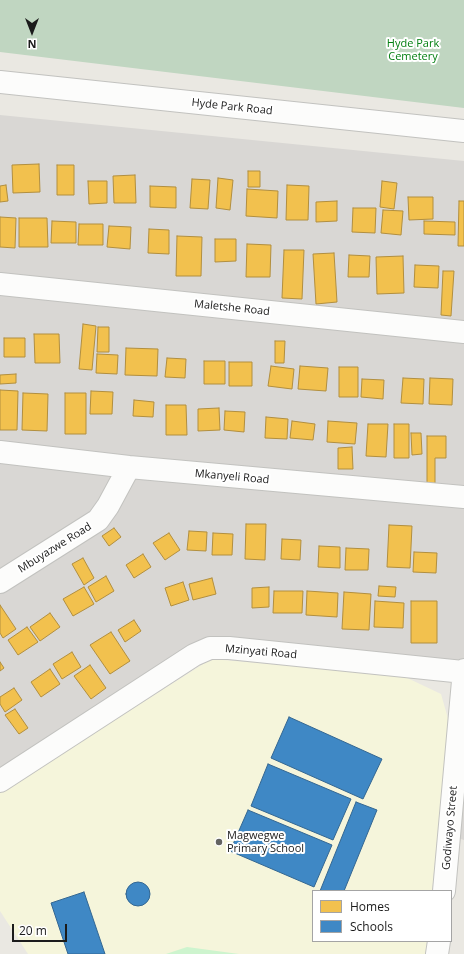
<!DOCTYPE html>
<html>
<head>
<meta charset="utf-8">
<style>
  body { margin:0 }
  #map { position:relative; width:464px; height:954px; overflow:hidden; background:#eae8e2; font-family:"Open Sans",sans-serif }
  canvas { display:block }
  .legend { position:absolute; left:312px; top:890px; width:140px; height:52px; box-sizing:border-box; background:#fff; border:1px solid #a4a4a4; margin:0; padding:5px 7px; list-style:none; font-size:12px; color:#1b1b1b }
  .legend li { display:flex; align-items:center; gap:8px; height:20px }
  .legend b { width:20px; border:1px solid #a4a4a4 }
  .north { position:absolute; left:12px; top:12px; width:40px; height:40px; -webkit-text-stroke:3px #fff; paint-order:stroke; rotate:180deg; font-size:11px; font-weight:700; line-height:16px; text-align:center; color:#1b1b1b }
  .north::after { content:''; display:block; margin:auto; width:14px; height:18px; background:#1b1b1b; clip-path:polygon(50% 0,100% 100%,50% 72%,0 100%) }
  .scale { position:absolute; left:12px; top:924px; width:55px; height:18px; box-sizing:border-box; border:2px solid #1b1b1b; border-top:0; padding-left:5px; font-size:12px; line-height:14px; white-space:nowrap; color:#1b1b1b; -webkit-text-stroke:3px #fff; paint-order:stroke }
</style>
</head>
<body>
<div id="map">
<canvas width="464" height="954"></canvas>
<ul class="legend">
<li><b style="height:11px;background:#f2c14e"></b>Homes</li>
<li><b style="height:11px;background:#3f88c5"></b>Schools</li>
</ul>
<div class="north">N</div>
<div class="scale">20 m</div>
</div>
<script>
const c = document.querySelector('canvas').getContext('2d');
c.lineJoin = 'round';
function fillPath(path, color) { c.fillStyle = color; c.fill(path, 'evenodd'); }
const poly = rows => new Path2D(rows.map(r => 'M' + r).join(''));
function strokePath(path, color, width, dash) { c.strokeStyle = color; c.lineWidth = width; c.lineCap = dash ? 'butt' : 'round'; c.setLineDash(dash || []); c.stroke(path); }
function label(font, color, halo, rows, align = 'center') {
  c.font = font + ' "Open Sans",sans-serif'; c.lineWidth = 4; c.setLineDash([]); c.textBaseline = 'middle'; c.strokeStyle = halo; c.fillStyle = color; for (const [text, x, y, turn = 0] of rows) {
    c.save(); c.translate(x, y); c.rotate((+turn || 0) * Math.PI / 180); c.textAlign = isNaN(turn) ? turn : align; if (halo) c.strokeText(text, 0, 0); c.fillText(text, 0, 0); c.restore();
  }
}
fillPath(poly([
  [0,115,464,161,464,664,211,638,0,769],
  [464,745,464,840,455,837]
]), '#d9d7d4');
fillPath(poly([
  [211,659,401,675,441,694,449,722,432,891,313,891,313,941,427,941,426,954,28,954,0,911,0,793]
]), '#f5f5db');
fillPath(poly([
  [0,0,464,0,464,108,0,52]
]), '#c0d6c1');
fillPath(poly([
  [187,947,239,954,166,954]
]), '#cdf4ce');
const homes = poly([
  [39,164,40,192,13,193,12,165,39,164],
  [57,165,74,165,74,195,57,195,57,165],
  [248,171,260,171,260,187,248,187,248,171],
  [135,175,136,203,114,203,113,176,135,175],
  [218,178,233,180,230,210,216,208,218,178],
  [192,179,210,180,208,209,190,208,192,179],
  [88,181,107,181,107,203,89,204,88,181],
  [382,181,397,183,394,209,380,207,382,181],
  [6,185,8,201,0,202,0,186,6,185],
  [287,185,309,186,308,220,286,220,287,185],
  [150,186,176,187,176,208,150,207,150,186],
  [247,189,278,191,277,218,246,216,247,189],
  [408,197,433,197,433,219,409,220,408,197],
  [337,201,337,221,316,222,316,202,337,201],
  [459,201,464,201,464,246,458,246,459,201],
  [353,208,376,208,375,233,352,232,353,208],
  [383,210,403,211,401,235,381,233,383,210],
  [0,217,16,218,15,248,0,247,0,217],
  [19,218,47,218,48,247,19,247,19,218],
  [52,221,76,222,76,243,51,243,52,221],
  [424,221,455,222,455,235,424,234,424,221],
  [79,224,103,224,103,245,78,245,79,224],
  [109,226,131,227,130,249,107,247,109,226],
  [149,229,169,230,169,254,148,253,149,229],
  [177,236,202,237,201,276,176,276,177,236],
  [215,239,236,239,236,261,215,262,215,239],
  [247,244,271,245,270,277,246,277,247,244],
  [284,250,304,250,302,299,282,298,284,250],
  [334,253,337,302,316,304,313,254,334,253],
  [349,255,370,256,369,277,348,277,349,255],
  [403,256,404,293,377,294,376,257,403,256],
  [415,265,439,266,438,288,414,287,415,265],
  [443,271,454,271,451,316,441,315,443,271],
  [83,324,96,326,92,370,79,369,83,324],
  [98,327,109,327,109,352,97,352,98,327],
  [34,334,59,334,60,363,35,363,34,334],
  [4,338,25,338,25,357,4,357,4,338],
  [275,341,285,341,284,363,275,363,275,341],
  [126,348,158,349,157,376,125,375,126,348],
  [97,354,118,355,117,374,96,373,97,354],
  [167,358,186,359,185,378,165,377,167,358],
  [204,361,225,361,225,384,204,384,204,361],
  [229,362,252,362,252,386,229,386,229,362],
  [271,366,294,369,292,389,268,386,271,366],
  [300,366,328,368,326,391,298,389,300,366],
  [339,367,358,367,358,397,339,397,339,367],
  [16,374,16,383,0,384,0,375,16,374],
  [403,378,424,379,423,404,401,403,403,378],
  [430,378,453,379,452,405,429,404,430,378],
  [362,379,384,380,383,399,361,397,362,379],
  [0,390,18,391,17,430,0,430,0,390],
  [91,391,113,392,112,414,90,414,91,391],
  [23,393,48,394,47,431,22,430,23,393],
  [65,393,86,393,86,434,65,434,65,393],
  [134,400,154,402,153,417,133,416,134,400],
  [166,405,186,405,187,435,166,435,166,405],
  [219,408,220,430,198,431,198,409,219,408],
  [225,411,245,412,244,432,224,430,225,411],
  [266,417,288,419,287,439,265,438,266,417],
  [292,421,315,424,313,440,290,438,292,421],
  [328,421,357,423,355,444,327,442,328,421],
  [368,424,388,424,386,457,366,456,368,424],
  [394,424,409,424,409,458,394,458,394,424],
  [411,433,421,433,422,454,412,455,411,433],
  [427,436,446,436,446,458,435,458,435,486,427,486,427,436],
  [352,447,353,469,338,469,338,448,352,447],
  [246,524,266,524,265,560,245,559,246,524],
  [389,525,412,526,410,568,387,567,389,525],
  [114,528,121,537,109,546,102,536,114,528],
  [189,531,207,532,206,551,187,550,189,531],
  [169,533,180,550,165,560,153,543,169,533],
  [213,533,233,534,232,555,212,555,213,533],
  [282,539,301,540,300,560,281,559,282,539],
  [319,546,340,547,340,568,318,567,319,546],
  [346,548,369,549,368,570,345,570,346,548],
  [414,552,437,553,436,573,413,572,414,552],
  [143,554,151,567,134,578,126,565,143,554],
  [83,558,94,578,84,585,72,564,83,558],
  [106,576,114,591,96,602,88,587,106,576],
  [212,578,216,594,193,600,189,584,212,578],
  [183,582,189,600,171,606,165,588,183,582],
  [379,586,396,587,395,597,378,596,379,586],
  [84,587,94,604,73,616,63,599,84,587],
  [269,587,269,607,252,608,252,588,269,587],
  [274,591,303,591,302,613,273,613,274,591],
  [307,591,338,593,337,617,306,615,307,591],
  [344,592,371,594,369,630,342,629,344,592],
  [375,601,404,603,403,628,374,627,375,601],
  [411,601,437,601,437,643,411,643,411,601],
  [0,605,16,629,3,638,0,633,0,605],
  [50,613,60,627,40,641,30,627,50,613],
  [134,620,141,631,125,642,118,630,134,620],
  [27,627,38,642,18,655,8,640,27,627],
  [111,632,130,661,110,674,90,645,111,632],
  [72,652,81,667,62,679,53,664,72,652],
  [0,662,4,668,0,671,0,662],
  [90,665,106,688,91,699,74,676,90,665],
  [50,669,60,684,41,697,31,682,50,669],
  [14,688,22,700,5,712,0,704,0,697,14,688],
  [15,709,28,728,19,734,5,715,15,709]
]);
fillPath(homes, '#f2c14e');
strokePath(homes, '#b28f3f', 1);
const schools = poly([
  [289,717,382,759,363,799,271,758,289,717],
  [268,764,351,799,333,840,251,806,268,764],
  [356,802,377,810,344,891,320,891,356,802],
  [248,810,332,845,314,887,230,851,248,810],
  '126 894a12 12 0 1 1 24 0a12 12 0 1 1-24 0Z',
  [84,892,105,954,68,954,51,903,84,892]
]);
fillPath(schools, '#3f88c5');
strokePath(schools, '#346792', 1);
const minor = poly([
  [0,82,464,131],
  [0,284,464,332],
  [0,452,129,467,464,497],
  [0,582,98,520,108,506,129,467],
  [0,781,194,655,210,648,229,648,464,672],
  [444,891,464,670],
  [437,954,439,941]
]);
strokePath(minor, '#c2c2bf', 24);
strokePath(minor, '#fcfcfb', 22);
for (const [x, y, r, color] of [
  [219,842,4,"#636361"]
]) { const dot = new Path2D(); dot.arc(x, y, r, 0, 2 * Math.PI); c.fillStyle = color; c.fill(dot); strokePath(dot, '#fff', 1.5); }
label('11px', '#027f10', '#fff', [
  ["Hyde Park",413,44],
  ["Cemetery",413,57]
]);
label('11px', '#1b1b1b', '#fff', [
  ["Hyde Park Road",232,107,6],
  ["Maletshe Road",232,308,6],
  ["Mkanyeli Road",232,477,5],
  ["Mbuyazwe Road",55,548,-32],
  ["Mzinyati Road",261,652,5],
  ["Godiwayo Street",450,828,-85]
]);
label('11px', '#1b1b1b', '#fff', [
  ["Magwegwe",227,836],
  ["Primary School",227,849]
], 'left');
</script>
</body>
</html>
